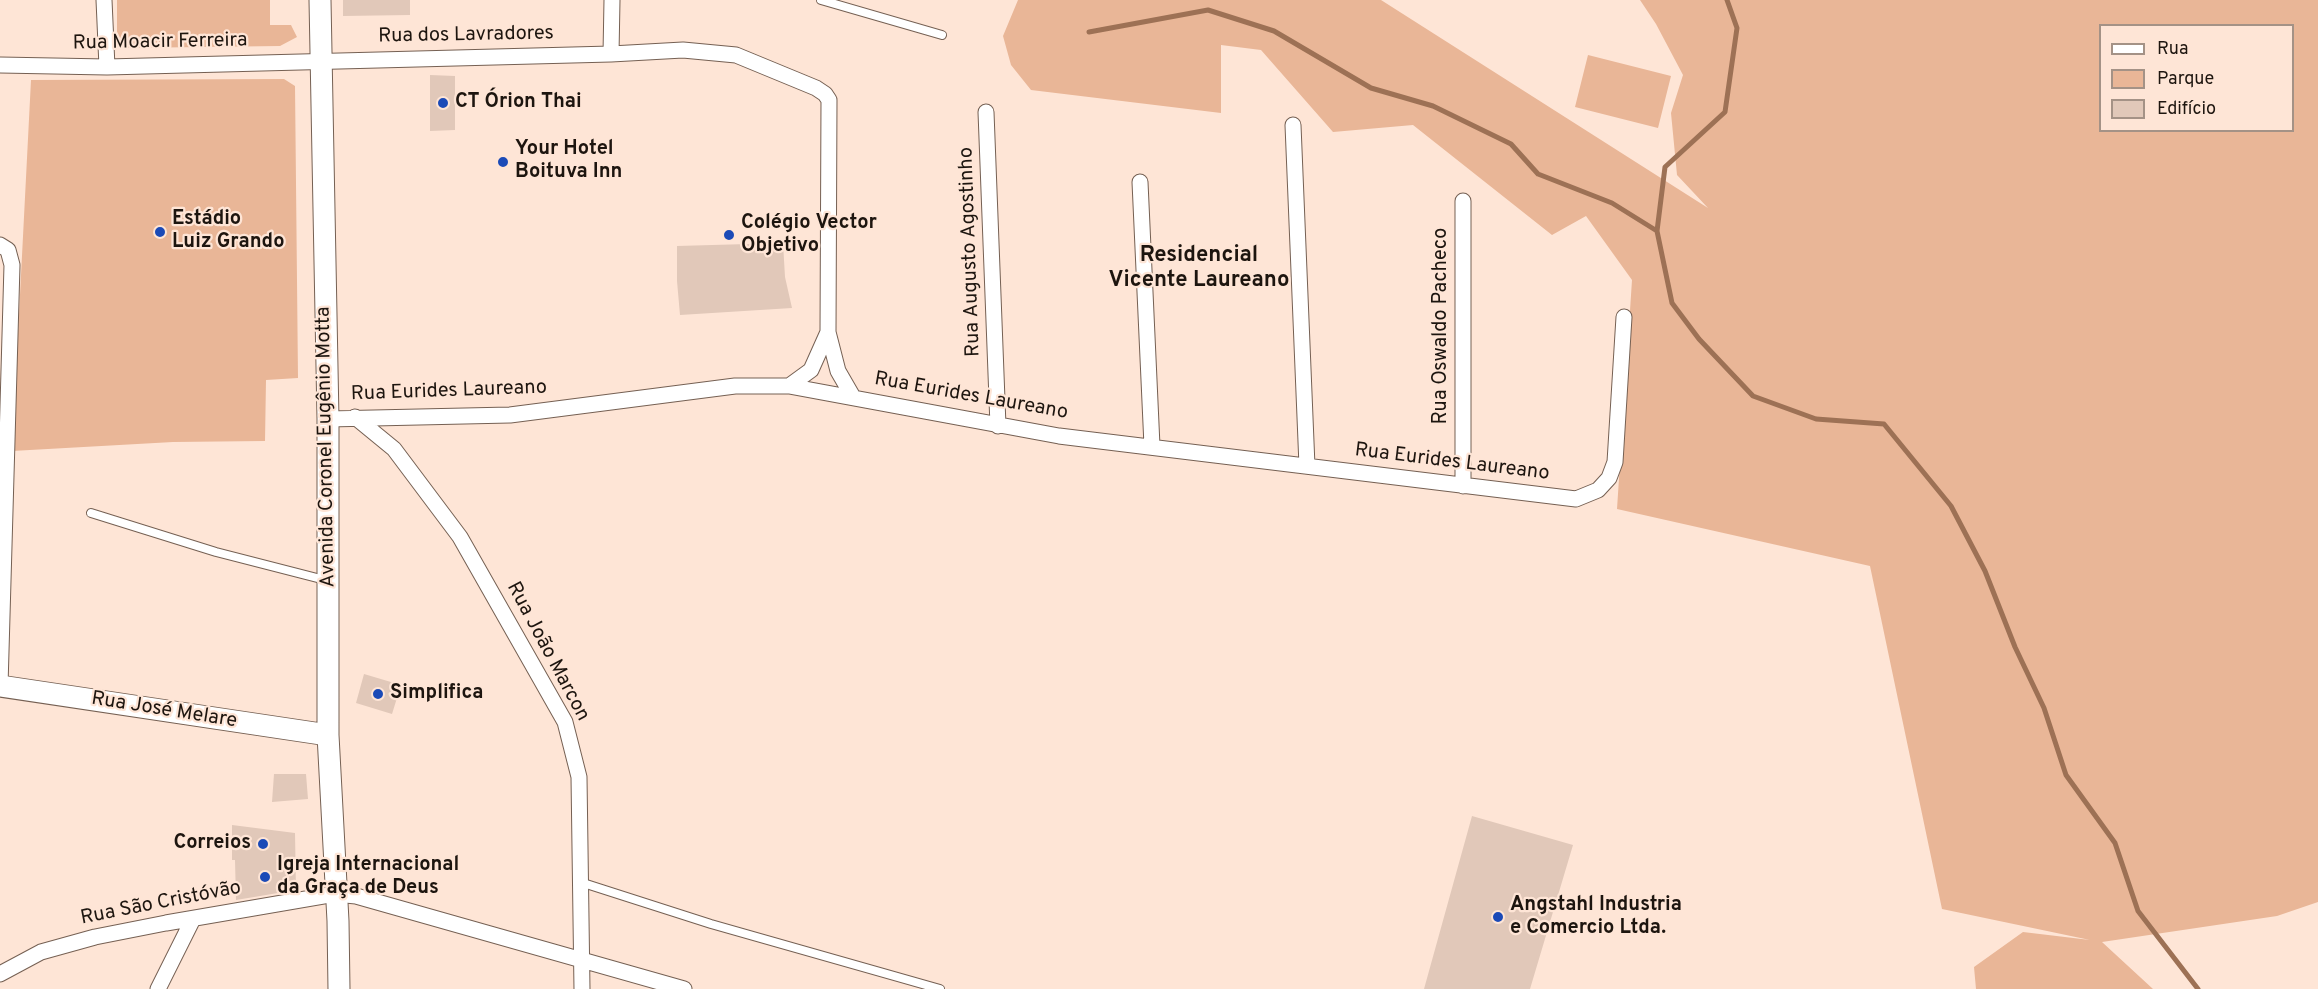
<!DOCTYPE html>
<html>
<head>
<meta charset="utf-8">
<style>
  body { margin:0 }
  #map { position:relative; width:2318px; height:989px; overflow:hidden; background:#fee5d6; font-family:Overpass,sans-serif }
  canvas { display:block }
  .legend { position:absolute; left:2099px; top:24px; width:195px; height:108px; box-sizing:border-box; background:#fee5d6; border:2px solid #a49286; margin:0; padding:8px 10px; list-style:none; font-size:18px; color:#1d150f }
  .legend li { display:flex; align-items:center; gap:12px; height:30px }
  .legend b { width:30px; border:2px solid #a49286 }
</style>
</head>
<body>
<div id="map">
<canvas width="2318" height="989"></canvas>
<ul class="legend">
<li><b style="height:8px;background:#fff"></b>Rua</li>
<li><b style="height:16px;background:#e9b697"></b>Parque</li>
<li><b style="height:16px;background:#e1c8b9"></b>Edifício</li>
</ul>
</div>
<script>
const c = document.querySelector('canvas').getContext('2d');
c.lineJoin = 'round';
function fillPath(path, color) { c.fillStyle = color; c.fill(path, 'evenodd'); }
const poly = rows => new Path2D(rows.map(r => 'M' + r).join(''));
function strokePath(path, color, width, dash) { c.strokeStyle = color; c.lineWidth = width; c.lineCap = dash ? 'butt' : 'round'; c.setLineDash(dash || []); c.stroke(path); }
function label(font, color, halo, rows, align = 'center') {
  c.font = font + ' Overpass,sans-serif'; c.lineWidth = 4.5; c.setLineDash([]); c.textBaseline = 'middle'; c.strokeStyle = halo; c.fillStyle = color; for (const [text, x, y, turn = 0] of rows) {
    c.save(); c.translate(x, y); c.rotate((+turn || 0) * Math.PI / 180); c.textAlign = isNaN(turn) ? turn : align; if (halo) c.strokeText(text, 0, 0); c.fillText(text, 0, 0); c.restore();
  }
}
fillPath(poly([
  [117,0,270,0,270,25,291,25,297,37,280,46,126,48,117,41],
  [1018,0,1381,0,1708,208,1677,175,1671,113,1683,75,1656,24,1640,0,2318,0,2318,902,2277,916,2102,942,2153,989,1976,989,1974,967,2023,932,2090,940,1942,909,1870,566,1617,509,1632,280,1586,216,1552,235,1413,125,1333,132,1261,50,1221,45,1221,113,1031,90,1011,65,1003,36],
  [2100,26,2292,26,2292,130,2100,130],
  [1588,55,1671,76,1658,128,1575,107],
  [284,79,295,86,298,378,266,380,265,441,173,442,12,451,31,80]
]), '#e9b697');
strokePath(poly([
  [1727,0,1737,28,1725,112,1665,167,1657,231,1672,303,1699,339,1753,396,1816,419,1884,424,1951,506,1985,571,2015,647,2044,708,2066,775,2115,843,2138,911,2198,989],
  [1089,32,1208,10,1274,31,1371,88,1433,106,1511,144,1538,174,1612,203,1657,231]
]), '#9d7155', 5);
fillPath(poly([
  [343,0,410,0,410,15,343,16],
  [430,75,455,76,455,130,430,131],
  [783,243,785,277,792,308,680,315,677,281,677,246],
  [364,674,401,685,392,714,356,703],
  [274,774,306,774,308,799,272,802],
  [1472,816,1573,845,1530,989,1424,989],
  [232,825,295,833,296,890,236,900,235,860,232,860]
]), '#e1c8b9');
const service = poly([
  [821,0,942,35],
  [91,513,216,552,325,580],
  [580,882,711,924,940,989]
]);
const minor = poly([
  [104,0,107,67],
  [611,54,612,0],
  [0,65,107,67,611,54,683,50,736,55,816,88,825,94,829,100,828,332,838,371,853,397],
  [986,112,998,426],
  [1293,125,1307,466],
  [1140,182,1152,446],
  [0,245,8,250,12,265,0,686],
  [789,386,811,370,828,332],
  [355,417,394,449,460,537,565,722,579,777,582,989],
  [328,419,510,415,735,386,789,386,1059,436,1576,499,1598,490,1609,478,1615,462,1624,317],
  [1463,486,1463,201],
  [0,974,41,952,95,937,166,923,335,894,356,896,684,989],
  [158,989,193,919]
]);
const secondary = poly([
  [320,0,328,419,328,735,338,921,339,989],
  [0,686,328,735]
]);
strokePath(service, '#756053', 10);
strokePath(minor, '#756053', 17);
strokePath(secondary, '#756053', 23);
strokePath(service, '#fff', 8);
strokePath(minor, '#fff', 15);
strokePath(secondary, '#fff', 21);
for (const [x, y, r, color] of [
  [443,103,6,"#1b4ab7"],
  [503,162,6,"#1b4ab7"],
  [160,232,6,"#1b4ab7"],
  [729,235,6,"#1b4ab7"],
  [378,694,6,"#1b4ab7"],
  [263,844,6,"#1b4ab7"],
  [265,877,6,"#1b4ab7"],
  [1498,917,6,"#1b4ab7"]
]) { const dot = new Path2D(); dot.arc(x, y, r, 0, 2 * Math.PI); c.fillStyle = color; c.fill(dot); strokePath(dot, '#fee5d6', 2); }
label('20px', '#1d150f', '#fee5d6', [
  ["Rua dos Lavradores",466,36,-1],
  ["Rua Moacir Ferreira",160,43,-1],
  ["Rua Augusto Agostinho",971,252,-92],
  ["Rua Oswaldo Pacheco",1442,326,-90],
  ["Rua Eurides Laureano",449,392,-2],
  ["Rua Eurides Laureano",971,397,10],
  ["Avenida Coronel Eugênio Motta",327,447,-91],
  ["Rua Eurides Laureano",1452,463,7],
  ["Rua João Marcon",547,652,62],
  ["Rua José Melare",164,711,9],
  ["Rua São Cristóvão",161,904,-11]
]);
label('bold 20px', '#1d150f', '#fee5d6', [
  ["CT Órion Thai",455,103],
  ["Your Hotel",515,150],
  ["Boituva Inn",515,173],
  ["Estádio",172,220],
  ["Luiz Grando",172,243],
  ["Colégio Vector",741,224],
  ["Objetivo",741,247],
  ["Simplifica",390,694],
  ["Correios",251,844,"right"],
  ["Igreja Internacional",277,866],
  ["da Graça de Deus",277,889],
  ["Angstahl Industria",1510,906],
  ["e Comercio Ltda.",1510,929]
], 'left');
label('bold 22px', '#1d150f', '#fee5d6', [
  ["Residencial",1199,257],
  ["Vicente Laureano",1199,282]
]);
</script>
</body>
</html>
